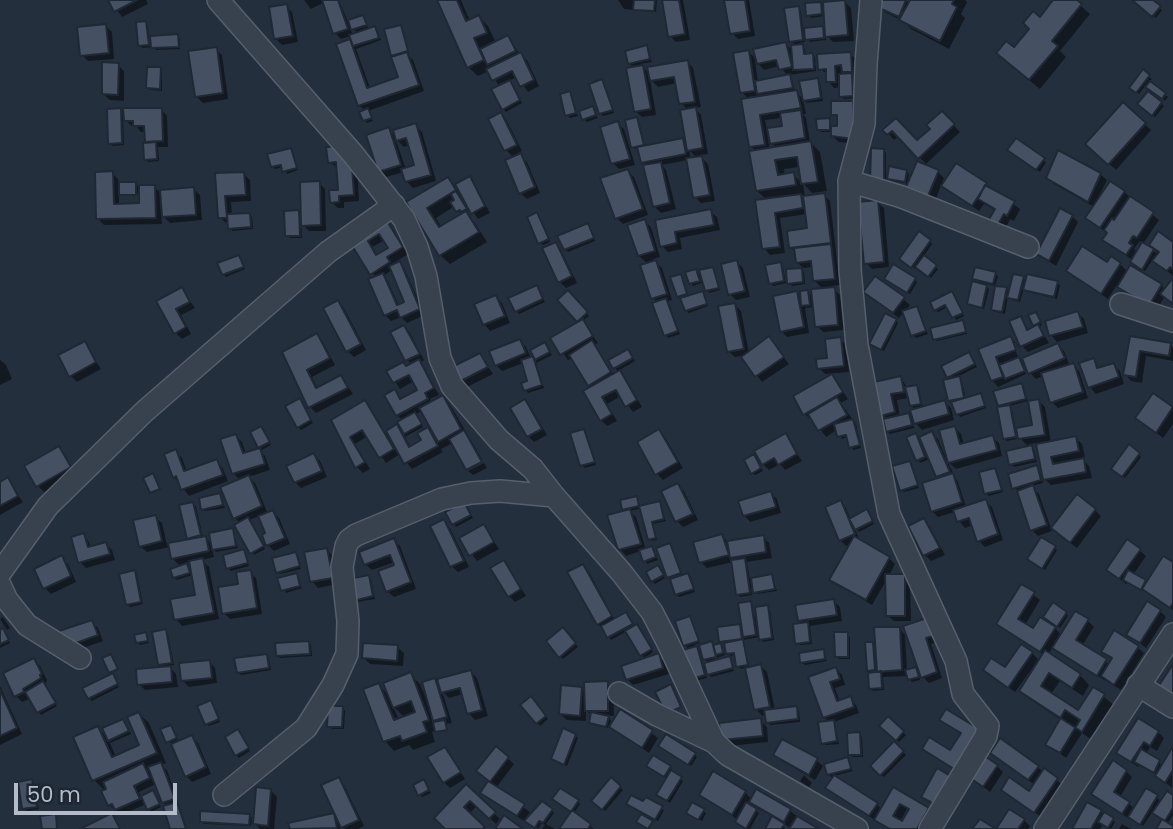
<!DOCTYPE html>
<html>
<head>
<meta charset="utf-8">
<style>
  body { margin:0 }
  #map { position:relative; width:1173px; height:829px; overflow:hidden; background:#242f3e; font-family:Poppins,sans-serif }
  canvas { display:block }
  .scale { position:absolute; left:14px; top:783px; width:163px; height:32px; box-sizing:border-box; border:4px solid #b4bcc9; border-top:0; padding-left:9px; font-size:21px; line-height:24px; white-space:nowrap; color:#b4bcc9; -webkit-text-stroke:5px #1d2633; paint-order:stroke }
</style>
</head>
<body>
<div id="map">
<canvas width="1173" height="829"></canvas>
<div class="scale">50 m</div>
</div>
<script>
const c = document.querySelector('canvas').getContext('2d');
c.lineJoin = 'round';
function fillPath(path, color) { c.fillStyle = color; c.fill(path, 'evenodd'); }
const poly = rows => new Path2D(rows.map(r => 'M' + r).join(''));
function strokePath(path, color, width, dash) { c.strokeStyle = color; c.lineWidth = width; c.lineCap = dash ? 'butt' : 'round'; c.setLineDash(dash || []); c.stroke(path); }
fillPath(poly([
  [110,0,146,0,148,4,122,17],
  [304,0,339,0,348,22,363,17,369,30,374,28,377,30,381,40,356,49,370,88,400,78,396,58,393,55,400,27,409,54,407,54,413,60,424,91,368,111,373,121,367,123,365,120,365,111,359,105,349,41,355,47,351,36,341,39,335,33,325,2,311,9],
  [349,25,358,34,353,35],
  [439,0,461,0,470,21,479,17,488,26,496,43,508,37,520,54,527,60,539,86,528,92,517,77,509,81,522,103,506,112,503,109,500,87,489,71,478,76,468,67],
  [618,0,657,0,656,12,624,9],
  [663,0,683,0,690,40,676,42,670,36],
  [726,0,749,0,755,36,738,39,732,33],
  [882,0,906,0,910,4,912,0,965,0,967,2,961,14,965,18,949,49,911,29,901,20,886,13,879,7],
  [1055,0,1074,0,1090,14,1060,51,1066,57,1040,89,1008,63,1014,49],
  [1134,0,1151,0,1162,10,1156,18],
  [845,2,851,8,854,41,833,42,825,34,826,40,810,42,804,36,805,42,799,43,805,49,806,55,812,55,815,57,816,71,789,75,792,79,795,92,804,99,817,80,820,82,823,101,807,103,803,99,806,114,803,114,806,118,810,142,820,152,827,191,812,193,803,183,805,197,824,195,830,201,840,285,831,286,840,295,844,330,823,332,817,326,815,307,805,308,809,333,787,337,781,331,797,293,802,299,808,292,814,298,824,290,815,281,814,267,803,268,797,262,796,253,790,247,809,230,807,214,780,218,785,253,770,255,764,248,767,200,757,191,756,152,751,146,749,99,741,92,749,52,758,61,785,43,793,51,796,46,791,41,798,8,801,11,803,30,822,28,827,33,825,16,811,18,808,15,820,4,825,9],
  [755,60,764,70,779,66,788,76,758,82],
  [782,118,784,127,767,130,765,120],
  [768,140,777,148,770,149],
  [800,167,803,184,793,174,785,175,784,169],
  [286,6,292,12,298,42,282,45,276,39],
  [146,23,148,26,149,37,177,36,180,39,180,49,156,50,153,47,142,48,140,45],
  [106,26,112,32,114,59,88,61,82,55],
  [647,47,652,62,640,64,651,75,687,61,693,68,701,107,695,108,701,115,708,154,699,155,708,164,715,201,701,203,695,197,688,160,662,165,666,170,676,209,661,213,655,207,645,165,639,149,636,149,633,147,636,119,645,148,682,140,688,146,688,110,681,103,677,83,658,87,650,79,656,115,642,117,635,111,634,68,629,64],
  [689,150,697,158,691,159],
  [216,49,222,55,228,99,203,103,196,96],
  [850,54,857,60,858,78,854,78,855,98,844,99,841,96,841,87,834,88,828,81,828,75,820,69],
  [118,65,124,71,124,101,110,100,103,94],
  [160,68,162,71,162,91,151,90,148,88],
  [1143,72,1152,79,1149,82,1168,97,1165,101,1146,85,1139,94,1132,88],
  [602,81,614,113,603,116,600,113],
  [570,93,578,116,570,118,567,115],
  [1148,93,1164,106,1155,117,1142,107],
  [852,102,859,109,859,144,839,142,832,136,832,132,821,132,819,129,829,120,832,128,839,128,839,120,833,114],
  [1123,104,1151,130,1116,170,1088,144],
  [592,108,598,118,587,122,584,119],
  [161,109,167,116,168,147,158,147,159,161,148,162,146,159,150,144,146,141,146,132,141,132,136,126,132,126,123,118,124,145,113,146,110,143,120,110,125,115],
  [942,113,960,132,926,164,899,136,894,140,885,130,896,120,918,143,932,129],
  [501,114,507,121,522,151,518,153,527,162,540,193,527,199,520,193,514,158,506,150,490,120],
  [617,123,624,129,635,165,619,169,613,163],
  [415,125,422,132,436,181,413,188,406,181,404,172,386,177,379,171,388,129,397,138],
  [395,138,404,147,410,145,416,166,406,169],
  [1016,140,1046,162,1040,172,1012,152],
  [291,150,298,170,287,174,283,167,275,169,273,166],
  [883,150,886,153,886,185,875,185],
  [357,160,359,201,344,202,344,208,338,208,331,202,340,191,338,168,329,162],
  [627,171,634,177,648,215,623,224,617,218],
  [906,171,909,174,908,183,938,172,944,178,935,201,914,193,908,186,909,184,892,181,889,178],
  [112,173,118,179,119,184,154,187,160,192,194,189,200,195,202,220,170,223,161,214,162,224,104,225,98,219],
  [119,193,121,195,145,193,145,197,123,197,141,197,141,205,119,205],
  [244,174,250,180,251,201,231,202,232,216,250,214,252,217,253,229,232,231,229,223,226,223,219,217,217,175],
  [1100,174,1107,180,1099,196,1124,192,1159,220,1143,244,1159,255,1151,245,1173,244,1173,276,1153,259,1145,271,1134,265,1133,260,1110,246,1104,240,1108,234,1087,218,1094,207,1054,184,1048,177],
  [1140,241,1143,243,1138,252,1134,249],
  [447,179,455,187,469,179,475,185,490,213,478,219,465,200,462,202,468,212,465,213,475,223,487,242,450,264,440,255,409,203],
  [455,206,462,216,442,228,436,218],
  [319,183,325,189,326,231,309,231,301,223,302,238,290,238,287,236,298,212,303,217],
  [986,184,1020,209,1014,221,1010,219,1004,231,990,223,996,211,984,204,979,211,944,186],
  [877,202,884,208,889,267,872,269,866,263],
  [710,211,717,217,720,230,680,238,682,249,668,252,662,246,657,221],
  [537,214,550,242,543,245,540,243],
  [1072,216,1078,222,1056,266,1038,254],
  [386,221,408,254,391,265,392,267,399,263,405,270,425,315,407,323,401,317,391,321,385,315,376,278,350,239],
  [385,240,390,248,378,256,372,247],
  [392,270,406,303,399,306,388,281,383,276],
  [644,221,651,227,660,257,653,259,662,268,672,300,668,301,680,334,668,338,655,304,658,303,653,298,648,264,639,256],
  [588,225,595,241,568,252,565,249],
  [930,241,932,244,923,257,938,269,931,278,917,266,915,269,904,261],
  [555,244,561,250,577,283,566,288,560,282],
  [239,257,245,269,226,277,223,274],
  [737,262,743,268,750,297,736,300,730,294],
  [780,264,783,267,786,283,773,286,771,283],
  [1120,264,1128,272,1161,285,1166,290,1173,281,1173,303,1165,296,1156,311,1125,293,1117,285,1108,299,1068,271],
  [712,269,720,290,709,293,704,282,693,286,691,283,696,271,703,277],
  [801,269,804,272,805,284,792,286,789,283],
  [995,274,998,276,995,286,983,283,989,289,984,309,972,306,969,303,980,285,974,279],
  [680,276,689,297,702,293,708,306,689,313,686,310,678,296],
  [1023,278,1027,282,1057,283,1060,285,1057,299,1028,292,1024,288,1020,302,1012,300,1008,296,1005,314,996,312,993,310,1006,289,1010,293],
  [915,280,917,282,910,294,889,281],
  [537,287,545,302,519,314,516,311],
  [182,289,195,308,181,315,191,334,182,339,176,333,159,301],
  [568,292,589,316,583,321,598,343,594,345,614,375,619,373,610,361,628,351,635,361,618,371,626,379,642,407,633,412,621,396,607,404,617,421,607,426,601,420,592,388,573,358,568,360,553,339,580,323,560,300],
  [954,296,964,316,956,320,948,307,938,312,935,310],
  [496,297,502,303,510,323,490,331,484,324],
  [872,298,903,299,910,305,899,318],
  [338,302,344,308,366,350,354,357,347,351],
  [734,304,741,311,749,353,769,339,789,364,762,382,742,356,735,357,728,351],
  [917,308,928,334,916,338,913,335],
  [1078,313,1084,319,1088,333,1057,342,1051,335],
  [1036,314,1042,325,1039,327,1049,343,1028,352,1022,346,1020,318,1029,330,1037,327,1035,325],
  [896,320,898,323,884,351,874,346],
  [962,322,967,334,937,341,934,339],
  [404,327,410,333,424,360,420,363,439,395,430,399,432,403,443,397,449,403,482,459,466,468,453,443,441,449,443,452,412,469,400,454,386,463,368,436,355,444,370,469,363,473,357,467,333,421,365,402,385,433,397,427,406,434,399,423,403,421,397,415,394,392,402,400,419,391,414,381,400,389,389,372,411,365,392,333],
  [423,411,432,427,420,433,423,441,411,448,405,437,423,427,416,414],
  [317,335,323,342,335,365,312,377,318,389,341,377,353,394,316,413,310,407,284,352],
  [1011,338,1017,344,1021,356,1016,343,1012,343,1026,374,998,387,992,380,981,350],
  [1131,338,1171,345,1173,348,1173,361,1146,356,1142,383,1131,381,1125,374],
  [840,339,846,345,849,372,825,374,819,368,829,360],
  [520,341,526,347,531,358,535,357,545,344,552,355,536,363,544,388,528,393,526,390,529,382,523,363,502,371,496,365],
  [84,343,101,369,77,382,71,376],
  [1058,345,1064,351,1070,366,1073,365,1079,371,1088,398,1058,408,1052,402,1043,376,1036,379,1030,373],
  [480,355,493,374,465,388,459,382],
  [971,356,977,367,957,377,962,381,966,400,981,395,986,408,960,417,950,400,951,380,948,377],
  [0,360,6,365,12,379,0,385],
  [1093,360,1100,369,1113,365,1120,371,1124,384,1096,394,1090,387],
  [832,376,848,399,841,403,856,424,861,448,853,450,848,437,842,439,837,430,826,437,813,419,811,420,805,414],
  [901,378,908,389,916,387,919,389,923,408,944,402,951,408,954,420,922,430,912,419,914,428,890,434,887,431,888,420,883,415,876,383],
  [909,398,911,406,916,410,915,421,908,415,900,417,897,400],
  [1022,385,1028,401,1009,406,1012,410,1016,430,1034,427,1039,401,1045,407,1051,443,1076,438,1082,444,1085,457,1081,458,1089,466,1092,478,1051,485,1045,479,1037,443,1029,444,1034,449,1037,462,1014,467,1011,464,1029,447,1017,435,1017,439,1007,441,1004,438,1002,408,999,405],
  [1153,395,1173,409,1173,424,1163,438,1137,418],
  [525,402,531,408,547,435,534,442,528,436],
  [302,403,313,423,301,430,298,427],
  [955,428,961,434,964,445,992,437,999,443,1002,456,956,469,947,461,958,482,966,507,985,501,992,507,1003,540,985,547,979,541,973,525,965,528,959,521,955,512,938,517,932,511,941,479,930,459,920,463,918,460,915,435,918,439,932,433,938,439,945,456],
  [263,431,271,445,260,451,265,456,270,470,248,477,255,483,268,514,273,512,279,518,290,544,274,551,268,545,267,534,259,516,249,520,265,549,254,555,241,524,235,518,240,480,233,473,236,436,242,442,246,454,262,449,259,447],
  [584,431,596,465,585,468,582,465],
  [659,431,665,437,683,468,663,480,657,474],
  [785,435,802,461,785,470,780,464,769,470,763,464],
  [58,448,75,473,44,492,38,486],
  [175,451,182,458,187,472,216,461,222,467,228,481,189,496,174,477],
  [1139,454,1141,457,1125,478,1116,471],
  [314,455,320,461,327,477,301,488,295,482],
  [756,459,763,471,755,475,752,473],
  [484,463,487,468,473,475,468,471],
  [910,463,919,488,904,492,901,490],
  [1036,467,1043,483,1031,486,1039,494,1052,531,1038,536,1032,530,1018,490,1014,488],
  [995,470,1003,492,989,496,986,494],
  [7,480,23,502,0,515,0,484],
  [678,485,684,491,698,520,683,527,677,521],
  [771,493,777,499,781,513,750,522,744,515],
  [220,495,225,508,205,511,203,509],
  [636,498,640,508,659,503,666,521,653,524,657,540,652,541,649,539,642,508,630,511,636,517,646,550,652,548,658,560,647,564,641,551,626,556,620,549,626,512,624,509],
  [840,502,846,508,851,520,869,514,874,524,859,532,854,526,860,541,889,558,895,564,889,576,904,576,910,583,911,621,894,621,887,615,887,579,872,605,838,585,832,579,851,544,846,546,840,540],
  [193,504,196,506,203,538,205,538,213,545,232,530,238,548,216,552,212,548,214,557,202,560,209,567,219,619,182,626,176,619,197,596,193,575,177,580,174,577,181,567,172,558,170,547,147,552,140,546,155,517,162,523,167,545,191,541,188,538],
  [191,562,192,570,185,563],
  [464,504,473,518,456,527,447,513],
  [1095,510,1101,516,1077,548,1059,534],
  [924,520,930,527,945,555,931,561,925,555,910,527],
  [444,522,450,528,469,567,458,572,451,566],
  [484,526,499,549,477,561,461,539],
  [83,535,89,542,91,548,106,544,112,550,115,560,86,568,80,562],
  [722,536,728,542,763,537,769,543,772,558,747,562,750,580,772,576,777,591,757,594,751,588,752,595,740,597,738,594,733,562,707,568,701,562],
  [394,540,400,546,416,589,394,597,387,591,396,566,395,562,372,570,365,564],
  [670,545,682,577,688,575,691,577,695,592,679,597,676,594,668,577],
  [1055,548,1057,550,1045,570,1032,562],
  [326,550,333,556,338,584,318,588,312,581],
  [1139,550,1146,556,1133,575,1147,584,1173,565,1173,610,1145,590,1128,583,1126,584,1108,570],
  [243,551,249,566,231,571,228,568],
  [295,554,301,569,280,574,277,572],
  [61,558,68,564,76,582,51,594,45,588],
  [504,562,526,596,515,602,509,596],
  [582,566,589,572,615,620,628,617,635,628,639,629,653,652,644,658,627,631,611,640,609,637,598,624],
  [661,570,665,578,655,584,652,581],
  [134,572,137,575,143,604,130,607,127,604],
  [250,572,256,578,262,614,230,619,224,613],
  [296,575,302,588,286,593,280,580],
  [368,576,371,579,375,599,357,602,354,600],
  [1022,586,1040,600,1025,625,1034,631,1055,628,1062,636,1088,621,1094,627,1082,646,1110,665,1113,660,1103,651,1137,647,1144,653,1121,690,1061,654,1053,647,1048,655,1080,675,1089,685,1083,696,1060,681,1051,694,1079,713,1094,689,1114,705,1092,740,1082,733,1066,758,1047,744,1061,720,1031,700,1021,691,1036,667,1034,666,1015,692,992,676,1032,653,1040,661,1044,655,998,624],
  [834,601,840,607,842,621,810,626,812,644,800,645,797,643,804,624,800,620],
  [750,603,755,617,767,607,770,610,774,640,763,642,760,637,743,640,750,669,761,666,767,672,775,710,796,708,799,711,800,722,770,725,768,722,767,715,762,716,756,709,747,667,741,669,738,666,736,655,730,656,726,643,720,641,719,628,743,625],
  [1160,611,1166,617,1146,648,1128,634],
  [1066,613,1068,616,1060,628,1048,619],
  [3,617,10,628,7,630,0,619],
  [690,618,700,643,694,645,704,655,711,643,714,646,720,645,725,655,714,659,715,662,729,658,734,671,711,677,705,670,707,678,696,681,689,650,685,645],
  [700,655,709,663,703,665],
  [926,620,938,642,931,644,942,678,929,683,919,673,920,680,912,682,908,676,883,677,884,690,873,691,871,688,872,674,869,670,872,643,877,648,899,628,905,635,907,671,916,668,922,675],
  [92,622,98,628,103,641,72,652,61,633],
  [563,629,578,647,563,659,548,641],
  [166,631,168,634,174,665,169,666,176,674,178,687,145,690,139,684,164,668,160,664],
  [0,632,5,633,10,643,0,648],
  [145,634,149,643,140,645,137,642],
  [847,634,850,637,850,659,839,659,836,656],
  [308,642,311,645,312,656,280,658,278,656],
  [397,647,404,653,403,666,370,664,364,658],
  [823,650,827,661,805,665,802,662],
  [658,655,665,662,669,674,633,685,627,679],
  [267,656,269,659,271,670,241,675,238,672],
  [34,660,40,666,47,680,45,685,57,706,41,715,31,698,22,702,16,696],
  [209,661,215,668,217,683,189,687,183,681],
  [836,669,842,675,845,685,835,688,840,702,850,698,856,705,859,713,834,722,839,744,826,745,823,743,829,722,824,717,810,679],
  [471,672,477,678,488,716,475,720,469,713,463,694,449,698,442,691,452,723,447,724,447,728,432,732,435,742,413,750,409,745,394,751,385,741,379,685,390,697,410,674,420,684,425,696,427,695,434,680,441,687],
  [393,706,405,718,399,720],
  [115,678,119,687,92,701,89,698],
  [607,683,613,689,614,716,607,716,611,720,609,728,593,725,591,722,592,716,586,710,586,721,567,720,560,714,581,688,586,693],
  [0,686,22,734,0,745],
  [531,699,548,719,540,726,523,705],
  [211,702,220,722,209,726,206,724],
  [342,708,345,711,344,729,332,729,329,726],
  [621,711,658,738,649,753,611,727],
  [139,714,149,723,166,763,161,765,167,770,187,829,172,829,167,806,163,802,156,784,139,792,141,798,153,792,161,807,151,812,146,804,122,815,109,805,105,791,94,780,98,728,108,738,123,721,126,723,131,734,110,743,116,757,141,746],
  [888,719,906,735,899,742,882,726],
  [760,720,767,727,768,742,728,746,722,740],
  [942,720,978,730,961,774,924,749,951,753,962,735],
  [171,727,179,742,191,737,198,743,211,774,192,782,186,776,172,743,167,742],
  [1158,732,1164,738,1157,751,1150,747,1146,754,1163,766,1173,750,1172,788,1157,775,1140,765,1138,767,1118,753],
  [240,734,250,751,239,758,236,755],
  [859,734,862,737,863,757,852,757,850,755],
  [575,735,578,738,567,766,556,762,553,759],
  [894,743,906,755,884,777,872,766],
  [496,748,514,764,496,788,530,812,524,821,482,793,490,781],
  [445,749,465,779,450,788,444,782],
  [663,749,695,755,697,757,691,766],
  [775,755,816,760,823,766,815,780,782,761],
  [847,759,853,771,831,777,829,774],
  [998,759,1037,767,1063,785,1041,817,1003,790,1030,793,1035,785],
  [997,766,1003,772,990,792,968,775],
  [670,767,672,770,671,772,683,781,670,803,661,797,668,779,650,769],
  [1126,771,1132,777,1120,797,1135,809,1147,790,1162,802,1173,797,1173,815,1167,824,1173,829,1158,829,1164,820,1153,811,1143,826,1130,817,1129,819,1094,794],
  [804,775,812,783,809,787,800,781],
  [338,779,344,785,364,826,358,829,345,829,340,825,341,829,291,829,290,825,333,815,340,821],
  [611,779,623,790,605,811,593,801],
  [31,781,34,784,39,809,27,811,24,808],
  [426,784,431,793,422,797,420,795],
  [466,786,500,819,496,824,477,806,469,814,484,829,448,829],
  [828,788,877,804,882,810,894,789,928,809,934,815,926,829,888,829],
  [907,809,910,811,903,823,900,822],
  [270,790,277,797,274,829,260,829,255,823],
  [745,792,752,800,790,811,815,829,791,829,781,821,785,829,767,829,774,817,757,808,750,801,747,805,759,813,750,829,747,829,740,825,738,820,701,795],
  [578,801,580,804,574,813,594,829,561,829,573,812,557,802],
  [644,803,664,810,658,821,631,806],
  [551,810,554,813,546,824,555,829,542,829,545,825,542,823,538,829,529,823],
  [703,811,706,813,702,821,691,815],
  [1101,812,1115,822,1111,829,1103,824,1100,829,1074,829],
  [249,816,252,818,251,826,204,824,201,821],
  [1024,820,1030,826,1028,829,998,829],
  [1122,824,1131,829,1119,829]
]), '#0007');
const building = poly([
  [108,0,137,0,114,12,108,0],
  [322,0,338,0,348,29,333,34,322,0],
  [437,0,457,0,466,21,479,15,487,33,474,38,484,60,467,68,437,0],
  [634,0,655,0,654,11,633,10,634,0],
  [662,0,679,0,685,34,668,37,662,0],
  [724,0,745,0,750,31,730,34,724,0],
  [845,0,848,35,825,37,823,2,845,0],
  [880,0,906,0,899,17,877,7,880,0],
  [910,0,954,0,952,4,957,7,940,41,899,20,910,0],
  [1053,0,1077,0,1082,4,1052,41,1058,46,1029,80,996,53,1006,41,1014,47,1029,29,1023,23,1033,11,1040,17,1053,0],
  [1132,0,1153,0,1161,6,1152,17,1132,0],
  [821,2,822,14,806,16,805,3,821,2],
  [287,4,293,36,274,39,269,7,287,4],
  [799,6,803,40,789,42,784,8,799,6],
  [363,15,367,25,351,30,348,20,363,15],
  [146,21,149,45,138,46,136,22,146,21],
  [106,24,109,53,80,56,77,27,106,24],
  [401,25,408,51,391,56,384,29,401,25],
  [375,26,379,38,353,46,349,35,375,26],
  [823,26,824,38,805,40,804,28,823,26],
  [178,34,179,47,151,48,150,36,178,34],
  [508,35,516,51,487,65,480,49,508,35],
  [350,39,367,88,398,77,391,57,407,52,419,85,358,106,336,44,350,39],
  [786,42,792,67,779,70,776,60,757,64,753,49,786,42],
  [803,44,804,54,813,53,814,69,793,70,791,45,803,44],
  [647,45,650,59,628,64,625,51,647,45],
  [217,47,223,93,195,97,188,51,217,47],
  [749,50,755,91,740,93,733,53,749,50],
  [521,52,534,80,520,87,512,71,492,81,486,69,521,52],
  [851,52,852,72,842,72,841,65,835,66,836,82,826,82,826,69,818,70,817,54,851,52],
  [688,60,695,102,679,104,674,77,650,81,647,67,688,60],
  [102,62,119,63,118,95,102,94,102,62],
  [643,65,651,109,634,112,626,68,643,65],
  [147,67,161,67,160,89,146,88,147,67],
  [1143,69,1150,75,1136,93,1129,88,1143,69],
  [852,73,853,96,839,97,839,74,852,73],
  [790,74,793,88,757,94,755,81,790,74],
  [818,78,821,98,803,101,799,81,818,78],
  [602,79,613,110,599,114,589,84,602,79],
  [510,80,520,100,502,110,491,89,510,80],
  [1150,81,1166,93,1162,99,1145,87,1150,81],
  [797,90,801,108,760,115,765,145,749,147,741,99,797,90],
  [570,91,576,113,565,116,560,94,570,91],
  [1148,91,1162,102,1152,116,1137,104,1148,91],
  [831,101,853,101,853,139,831,136,831,126,837,126,837,115,831,115,831,101],
  [1123,102,1146,123,1108,165,1085,144,1123,102],
  [593,106,596,115,582,120,579,111,593,106],
  [696,107,703,148,687,151,680,110,696,107],
  [121,108,122,143,108,144,107,109,121,108],
  [123,108,162,108,163,141,145,142,144,126,133,126,133,121,124,121,123,108],
  [368,108,372,118,363,121,359,112,368,108],
  [801,110,805,138,770,144,767,128,782,126,780,113,801,110],
  [942,111,955,124,918,159,892,131,887,135,882,130,896,118,917,140,930,129,926,125,942,111],
  [501,112,517,145,504,151,488,119,501,112],
  [637,117,644,145,631,148,625,120,637,117],
  [830,118,830,130,817,130,816,119,830,118],
  [618,121,630,159,611,164,600,127,618,121],
  [416,123,431,175,405,182,401,169,414,165,406,138,396,141,393,130,416,123],
  [389,127,401,165,378,172,366,135,389,127],
  [683,138,686,154,641,163,637,147,683,138],
  [1016,138,1045,158,1036,170,1007,150,1016,138],
  [811,141,818,182,801,184,797,157,775,160,778,175,794,172,796,185,756,191,749,151,811,141],
  [156,142,157,159,144,160,143,143,156,142],
  [348,146,351,152,354,195,339,196,339,202,330,203,329,190,338,190,336,162,328,163,326,147,348,146],
  [291,148,297,168,282,172,281,165,271,167,267,154,291,148],
  [871,148,884,149,884,183,870,183,871,148],
  [1058,150,1101,173,1088,202,1046,178,1058,150],
  [521,153,535,187,519,194,505,160,521,153],
  [702,156,710,195,693,198,686,158,702,156],
  [917,161,939,170,928,196,906,187,917,161],
  [661,162,670,203,653,207,643,165,661,162],
  [956,163,987,183,972,206,941,186,956,163],
  [889,166,907,170,905,182,887,179,889,166],
  [628,169,643,209,615,219,600,178,628,169],
  [113,171,114,204,139,203,139,185,155,185,156,218,96,219,95,172,113,171],
  [244,172,246,195,225,196,227,218,218,218,215,173,244,172],
  [470,176,485,206,471,214,455,184,470,176],
  [448,177,456,190,427,208,439,227,466,211,479,232,439,256,406,202,448,177],
  [320,181,321,225,301,226,300,182,320,181],
  [1110,181,1125,191,1100,228,1085,218,1110,181],
  [119,182,136,182,136,195,119,195,119,182],
  [985,185,1015,201,1007,216,1004,214,997,226,988,221,995,209,978,199,985,185],
  [194,187,196,215,162,217,160,190,194,187],
  [456,191,467,209,461,212,460,210,456,212,450,202,454,200,451,194,456,191],
  [825,193,831,243,789,248,787,231,807,228,803,196,825,193],
  [801,194,803,208,775,213,780,247,762,249,755,200,801,194],
  [1130,196,1154,212,1137,238,1133,236,1129,243,1133,245,1126,255,1102,240,1107,233,1104,230,1112,218,1114,220,1130,196],
  [878,200,884,262,864,264,858,202,878,200],
  [1060,208,1073,215,1049,261,1036,254,1060,208],
  [711,209,714,225,675,232,677,243,660,247,655,220,711,209],
  [299,210,300,236,285,236,284,211,299,210],
  [537,212,549,239,538,244,527,217,537,212],
  [250,213,251,227,228,229,227,214,250,213],
  [384,216,403,247,387,257,390,262,370,275,348,239,384,216],
  [379,234,388,248,376,255,368,241,379,234],
  [645,219,655,251,638,256,627,225,645,219],
  [588,223,594,238,564,250,557,236,588,223],
  [919,231,931,240,911,268,899,259,919,231],
  [1158,231,1173,242,1173,269,1170,267,1167,271,1152,261,1159,252,1149,245,1158,231],
  [556,242,572,276,558,283,542,248,556,242],
  [1142,242,1154,249,1142,270,1130,262,1142,242],
  [831,244,835,279,813,281,811,261,796,263,794,248,831,244],
  [1082,246,1107,262,1111,256,1121,263,1101,294,1066,271,1082,246],
  [239,255,244,267,222,275,217,263,239,255],
  [924,255,937,265,928,277,915,267,924,255],
  [656,260,667,294,651,299,640,265,656,260],
  [737,260,745,291,728,295,721,264,737,260],
  [400,261,420,309,400,318,397,310,384,316,368,279,383,273,397,305,404,302,389,266,400,261],
  [781,262,784,281,769,284,765,265,781,262],
  [893,264,916,278,907,293,884,279,893,264],
  [1130,265,1162,284,1149,306,1117,287,1130,265],
  [713,267,719,288,705,291,699,270,713,267],
  [975,267,996,272,993,284,972,279,975,267],
  [802,268,803,282,787,284,786,269,802,268],
  [696,269,700,281,689,284,685,272,696,269],
  [681,274,687,294,677,297,670,277,681,274],
  [1013,274,1024,276,1018,300,1007,298,1013,274],
  [1027,274,1058,281,1054,297,1023,290,1027,274],
  [875,276,905,297,893,313,863,292,875,276],
  [1173,278,1173,304,1160,294,1173,278],
  [972,281,987,285,982,308,967,304,972,281],
  [537,285,543,299,515,312,508,298,537,285],
  [995,286,1007,287,1002,312,991,310,995,286],
  [182,287,190,302,176,309,186,327,174,334,156,301,182,287],
  [835,287,838,325,815,327,811,289,835,287],
  [568,290,588,312,577,322,557,300,568,290],
  [808,290,810,305,801,306,800,291,808,290],
  [703,291,707,304,685,311,680,298,703,291],
  [797,291,804,327,780,332,773,296,797,291],
  [952,291,963,313,952,318,945,305,934,311,930,302,952,291],
  [496,295,505,316,483,325,474,304,496,295],
  [666,298,678,331,664,336,652,303,666,298],
  [338,300,361,344,346,352,323,308,338,300],
  [735,303,744,349,727,352,718,306,735,303],
  [917,306,926,331,911,336,902,311,917,306],
  [1078,311,1083,327,1049,336,1045,321,1078,311],
  [1036,312,1041,322,1033,326,1028,315,1036,312],
  [885,313,897,319,881,350,869,344,885,313],
  [1021,316,1027,330,1038,324,1044,336,1020,347,1009,321,1021,316],
  [583,319,593,336,560,355,550,338,583,319],
  [963,320,966,332,933,340,930,328,963,320],
  [404,325,420,354,405,361,390,332,404,325],
  [317,333,330,358,307,370,316,388,341,375,348,388,308,408,282,352,317,333],
  [769,336,784,357,755,377,741,357,769,336],
  [1011,336,1016,350,996,357,1003,377,991,381,978,349,1011,336],
  [1130,336,1171,343,1169,356,1140,351,1136,377,1123,375,1130,336],
  [841,337,844,366,817,369,816,359,827,358,825,339,841,337],
  [520,339,526,353,495,366,489,351,520,339],
  [592,340,611,372,588,386,569,355,592,340],
  [85,341,96,362,69,377,58,355,85,341],
  [545,342,550,352,535,360,530,350,545,342],
  [1058,343,1065,358,1028,374,1022,358,1058,343],
  [628,349,633,358,613,369,608,360,628,349],
  [969,352,975,364,947,378,941,366,969,352],
  [480,353,488,367,457,383,450,368,480,353],
  [533,356,542,385,524,391,521,383,527,381,521,360,533,356],
  [1019,357,1025,371,1005,379,999,365,1019,357],
  [1094,358,1097,368,1114,363,1119,377,1088,388,1079,363,1094,358],
  [419,359,434,388,425,393,428,399,396,416,384,395,395,389,400,399,417,390,409,375,393,383,386,371,403,362,406,366,419,359],
  [1074,363,1083,392,1050,403,1041,373,1074,363],
  [620,370,637,400,625,407,616,390,602,397,612,414,600,421,583,391,620,370],
  [832,374,843,392,803,415,793,396,832,374],
  [901,376,904,392,891,394,895,412,881,416,874,382,901,376],
  [960,376,964,398,948,401,943,380,960,376],
  [1022,383,1026,399,998,406,993,391,1022,383],
  [917,385,921,404,910,406,905,387,917,385],
  [981,393,985,406,956,415,951,402,981,393],
  [1153,393,1173,407,1156,433,1135,418,1153,393],
  [443,395,461,429,438,442,419,408,443,395],
  [837,397,847,415,818,431,808,414,837,397],
  [300,398,311,420,297,428,285,406,300,398],
  [525,399,542,429,527,437,510,408,525,399],
  [1039,399,1045,435,1018,439,1016,428,1032,425,1028,401,1039,399],
  [365,400,394,449,379,458,362,430,350,437,365,462,355,468,331,420,365,400],
  [945,400,949,414,914,424,910,410,945,400],
  [1010,405,1016,437,1003,439,997,407,1010,405],
  [415,412,422,424,404,434,397,422,415,412],
  [909,413,912,425,886,432,883,419,909,413],
  [853,419,860,445,849,448,846,435,837,437,834,424,853,419],
  [397,424,409,447,421,440,417,433,428,427,438,446,404,464,386,431,397,424],
  [261,426,270,442,258,448,250,432,261,426],
  [955,426,960,444,993,435,997,450,948,463,939,430,955,426],
  [584,429,595,462,580,466,570,433,584,429],
  [659,429,678,462,655,475,637,442,659,429],
  [464,430,482,462,466,470,449,439,464,430],
  [932,431,950,472,936,477,919,437,932,431],
  [786,433,797,454,778,465,774,458,762,465,754,451,786,433],
  [916,433,925,457,916,461,906,437,916,433],
  [236,434,243,453,260,448,265,464,232,474,220,439,236,434],
  [1076,436,1079,451,1051,457,1053,464,1084,458,1086,472,1043,480,1036,444,1076,436],
  [1129,444,1140,453,1122,477,1111,469,1129,444],
  [1032,445,1035,459,1009,465,1006,451,1032,445],
  [59,446,71,467,36,487,24,466,59,446],
  [176,449,184,471,217,459,223,475,181,490,176,476,173,478,164,454,176,449],
  [314,453,322,471,294,483,286,466,314,453],
  [754,454,761,468,751,474,744,460,754,454],
  [910,461,918,485,900,491,892,466,910,461],
  [1037,465,1041,480,1012,489,1008,474,1037,465],
  [995,468,1002,490,984,494,979,472,995,468],
  [153,473,160,489,150,493,143,478,153,473],
  [953,473,962,502,931,512,922,483,953,473],
  [249,475,262,506,233,519,220,487,249,475],
  [8,477,18,496,0,506,0,482,8,477],
  [678,483,693,514,675,522,661,491,678,483],
  [1033,485,1047,525,1030,531,1017,491,1033,485],
  [771,491,776,507,743,516,738,501,771,491],
  [220,493,223,505,201,510,199,498,220,493],
  [1077,494,1096,509,1070,543,1051,528,1077,494],
  [637,496,639,506,622,510,620,500,637,496],
  [986,499,998,534,977,542,969,518,957,522,953,510,986,499],
  [841,500,855,534,839,541,825,507,841,500],
  [660,501,664,519,652,522,656,538,648,540,639,506,660,501],
  [193,502,201,535,187,539,179,505,193,502],
  [464,502,471,515,452,525,445,512,464,502],
  [630,509,641,544,618,550,607,515,630,509],
  [867,509,873,521,855,530,849,519,867,509],
  [273,510,285,538,266,546,262,535,265,533,258,516,273,510],
  [156,515,162,541,139,547,133,520,156,515],
  [248,517,264,546,250,554,234,525,248,517],
  [924,518,940,548,923,556,908,526,924,518],
  [444,519,464,561,450,567,430,526,444,519],
  [484,524,494,542,469,556,459,538,484,524],
  [233,528,236,546,212,550,209,533,233,528],
  [84,533,88,547,106,542,110,554,78,563,71,537,84,533],
  [722,534,729,555,699,563,693,542,722,534],
  [764,535,766,552,730,558,727,541,764,535],
  [206,536,209,551,171,559,168,543,206,536],
  [854,536,890,557,866,600,829,580,854,536],
  [1041,537,1056,546,1042,569,1027,559,1041,537],
  [394,538,411,582,386,592,378,571,394,565,390,555,364,565,359,552,394,538],
  [1127,539,1141,549,1119,579,1106,570,1127,539],
  [670,543,681,573,667,578,656,548,670,543],
  [652,546,656,557,643,562,639,550,652,546],
  [327,548,333,578,310,582,304,552,327,548],
  [244,549,248,563,226,569,223,555,244,549],
  [296,552,300,566,276,573,272,558,296,552],
  [62,555,71,576,43,589,34,569,62,555],
  [1163,556,1173,562,1173,603,1170,608,1142,589,1163,556],
  [203,558,214,613,174,620,170,599,195,595,189,561,203,558],
  [745,558,750,593,736,595,731,560,745,558],
  [504,560,521,589,508,597,490,568,504,560],
  [187,563,190,573,173,578,170,569,187,563],
  [583,564,612,616,597,625,567,572,583,564],
  [658,565,664,575,651,582,646,572,658,565],
  [135,570,141,602,126,605,119,574,135,570],
  [251,570,257,608,222,614,218,587,238,584,236,572,251,570],
  [1128,570,1146,580,1141,590,1123,580,1128,570],
  [297,573,300,586,281,591,277,578,297,573],
  [688,573,694,589,675,595,670,579,688,573],
  [772,574,775,589,753,593,751,578,772,574],
  [885,574,905,574,905,616,886,616,885,574],
  [369,575,373,596,353,601,348,579,369,575],
  [1021,584,1035,592,1018,619,1033,628,1040,617,1056,627,1040,652,996,624,1021,584],
  [834,599,837,615,798,621,795,605,834,599],
  [751,601,756,635,743,637,738,603,751,601],
  [1147,601,1161,610,1140,643,1126,635,1147,601],
  [1053,602,1067,612,1057,627,1043,617,1053,602],
  [768,605,772,638,759,640,755,607,768,605],
  [1075,611,1089,619,1076,640,1107,659,1097,676,1052,648,1075,611],
  [626,612,633,624,607,638,601,626,626,612],
  [690,616,699,641,683,646,675,621,690,616],
  [927,618,933,636,926,638,937,672,921,678,903,626,927,618],
  [92,620,98,635,65,647,59,631,92,620],
  [808,622,810,642,795,644,793,624,808,622],
  [637,624,652,649,640,656,625,631,637,624],
  [740,624,742,639,719,642,717,627,740,624],
  [563,627,576,643,559,658,546,641,563,627],
  [874,627,900,627,902,670,877,672,874,627],
  [3,628,9,640,0,644,0,630,3,628],
  [166,629,172,663,158,665,152,632,166,629],
  [1114,630,1139,646,1114,685,1101,676,1112,658,1101,652,1114,630],
  [146,632,148,641,136,643,134,635,146,632],
  [834,632,848,632,848,657,835,657,834,632],
  [743,639,748,665,736,667,734,653,726,654,724,643,743,639],
  [309,641,310,654,276,656,275,643,309,641],
  [712,641,716,657,703,660,699,645,712,641],
  [865,642,873,642,875,670,867,671,865,642],
  [363,643,398,645,397,661,362,658,363,643],
  [721,643,723,653,716,655,713,645,721,643],
  [1021,644,1033,652,1008,688,983,670,991,658,1005,667,1021,644],
  [697,646,705,675,692,679,683,650,697,646],
  [824,649,825,659,800,663,799,653,824,649],
  [1045,650,1081,674,1072,688,1049,673,1041,686,1078,710,1093,687,1105,694,1082,732,1019,691,1045,650],
  [659,653,663,668,626,680,621,666,659,653],
  [111,654,118,669,109,673,102,658,111,654],
  [267,654,269,668,237,673,234,658,267,654],
  [730,656,733,668,707,675,704,663,730,656],
  [34,658,42,674,40,675,41,678,23,689,24,692,14,697,3,673,34,658],
  [210,660,212,678,181,681,179,663,210,660],
  [761,664,770,707,754,710,745,668,761,664],
  [1173,664,1173,693,1171,696,1158,687,1173,664],
  [171,666,172,682,137,685,136,669,171,666],
  [836,667,840,679,830,682,837,701,851,696,854,707,823,718,808,677,836,667],
  [916,667,919,677,908,680,905,670,916,667],
  [471,670,482,710,467,714,460,688,441,693,437,679,471,670],
  [881,671,882,688,869,689,868,673,881,671],
  [411,672,429,720,423,722,427,732,402,741,400,736,383,742,363,689,379,683,394,720,415,712,411,701,393,708,383,683,411,672],
  [113,673,118,684,88,699,82,688,113,673],
  [435,678,447,717,433,721,422,682,435,678],
  [43,681,56,703,37,713,25,692,43,681],
  [608,681,608,711,585,711,584,682,608,681],
  [671,684,681,707,666,714,655,692,671,684],
  [561,685,582,687,580,716,559,714,561,685],
  [0,690,17,728,0,736,0,690],
  [531,696,546,716,536,724,520,705,531,696],
  [211,700,219,719,205,725,197,706,211,700],
  [328,706,343,706,342,727,327,727,328,706],
  [797,706,798,719,766,723,764,710,797,706],
  [620,709,653,730,642,748,609,727,620,709],
  [946,709,979,729,954,769,922,749,929,737,950,750,961,733,939,720,946,709],
  [1065,710,1080,720,1060,753,1045,745,1065,710],
  [139,712,157,753,92,781,73,737,98,726,112,757,139,745,127,717,139,712],
  [591,712,609,716,606,727,589,723,591,712],
  [888,716,904,731,896,741,879,726,888,716],
  [761,718,763,736,721,740,719,723,761,718],
  [1138,718,1159,731,1150,746,1144,742,1131,762,1116,753,1138,718],
  [123,719,129,731,108,741,102,728,123,719],
  [445,720,447,730,435,732,433,722,445,720],
  [834,720,837,741,821,744,818,722,834,720],
  [171,725,177,738,166,743,160,729,171,725],
  [563,728,576,734,564,765,551,759,563,728],
  [238,729,249,748,235,756,225,737,238,729],
  [860,732,861,755,848,755,847,733,860,732],
  [666,734,696,753,688,765,658,746,666,734],
  [192,735,206,767,185,777,171,744,192,735],
  [1000,738,1039,766,1028,780,990,753,1000,738],
  [782,739,818,758,809,775,773,755,782,739],
  [894,741,904,751,880,776,870,766,894,741],
  [496,746,509,757,490,782,476,771,496,746],
  [1173,746,1173,770,1165,783,1155,776,1173,746],
  [445,747,461,772,443,783,427,757,445,747],
  [1141,749,1160,760,1154,773,1134,762,1141,749],
  [980,753,998,765,983,787,966,775,980,753],
  [653,755,671,766,664,777,646,766,653,755],
  [848,757,851,769,827,775,824,764,848,757],
  [1113,760,1127,770,1114,792,1130,802,1122,814,1091,794,1113,760],
  [161,762,175,799,162,803,148,767,161,762],
  [143,763,150,778,134,786,140,799,115,810,112,804,108,806,101,791,106,789,103,782,143,763],
  [937,768,952,777,936,805,921,797,937,768],
  [1044,768,1058,778,1034,813,1001,790,1009,777,1029,791,1044,768],
  [671,770,682,777,667,801,656,795,671,770],
  [713,771,746,791,732,815,699,795,713,771],
  [834,775,878,803,869,816,825,788,834,775],
  [339,777,359,820,341,828,321,785,339,777],
  [611,777,621,786,602,810,591,801,611,777],
  [32,779,37,807,22,809,18,782,32,779],
  [424,779,429,790,418,796,413,785,424,779],
  [488,781,525,804,517,816,480,793,488,781],
  [466,784,496,812,489,819,470,801,464,807,485,827,482,829,445,829,434,818,466,784],
  [256,787,271,789,268,826,253,824,256,787],
  [893,787,929,808,917,829,890,829,874,820,893,787],
  [900,804,909,809,902,821,893,816,900,804],
  [560,788,579,800,571,812,552,799,560,788],
  [1146,788,1158,795,1140,825,1128,817,1146,788],
  [756,789,791,809,784,822,749,802,756,789],
  [153,790,160,804,147,810,141,796,153,790],
  [1167,791,1173,795,1173,808,1165,821,1152,813,1167,791],
  [631,795,643,801,646,797,663,806,655,820,626,804,631,795],
  [542,801,553,809,543,823,539,821,535,828,524,821,542,801],
  [177,802,186,829,170,829,163,806,177,802],
  [692,802,705,809,698,820,686,813,692,802],
  [746,802,757,809,746,829,735,822,746,802],
  [1087,802,1102,810,1091,829,1072,829,1087,802],
  [1009,809,1025,819,1018,829,996,829,1009,809],
  [572,810,591,824,588,829,559,829,572,810],
  [200,811,250,814,249,825,200,822,200,811],
  [1104,812,1114,818,1108,828,1098,822,1104,812],
  [112,813,120,829,80,829,112,813],
  [334,813,337,828,290,829,288,823,334,813],
  [56,814,57,829,42,829,40,816,56,814],
  [641,814,653,821,648,829,636,822,641,814],
  [504,815,523,829,495,829,504,815],
  [772,816,785,824,781,829,765,829,772,816],
  [797,816,819,829,789,829,797,816],
  [980,819,996,829,972,829,980,819],
  [1162,819,1173,826,1173,829,1156,829,1162,819]
]);
fillPath(building, '#455162');
strokePath(building, '#1f2835', 2);
const street = poly([
  [218,0,353,154,404,219,417,247,426,276,440,358,452,386,499,440,533,469,554,496,621,572,652,612,668,643,714,742,728,755,857,829],
  [871,0,866,64,864,124,849,181,850,270,857,345,889,514,956,661,963,694,988,726,986,736,930,829],
  [849,181,902,197,1028,247],
  [1121,304,1173,321],
  [0,573,48,506,145,411,328,252,394,205],
  [0,585,7,600,27,625,80,658],
  [1138,685,1173,707],
  [619,693,657,715,714,742],
  [224,795,306,728,333,685,347,654,348,621,342,567,346,546,349,540,356,535,442,499,471,493,500,491,554,496],
  [1045,829,1173,634]
]);
strokePath(street, '#565f6c', 24);
strokePath(street, '#38414e', 21);
</script>
</body>
</html>
